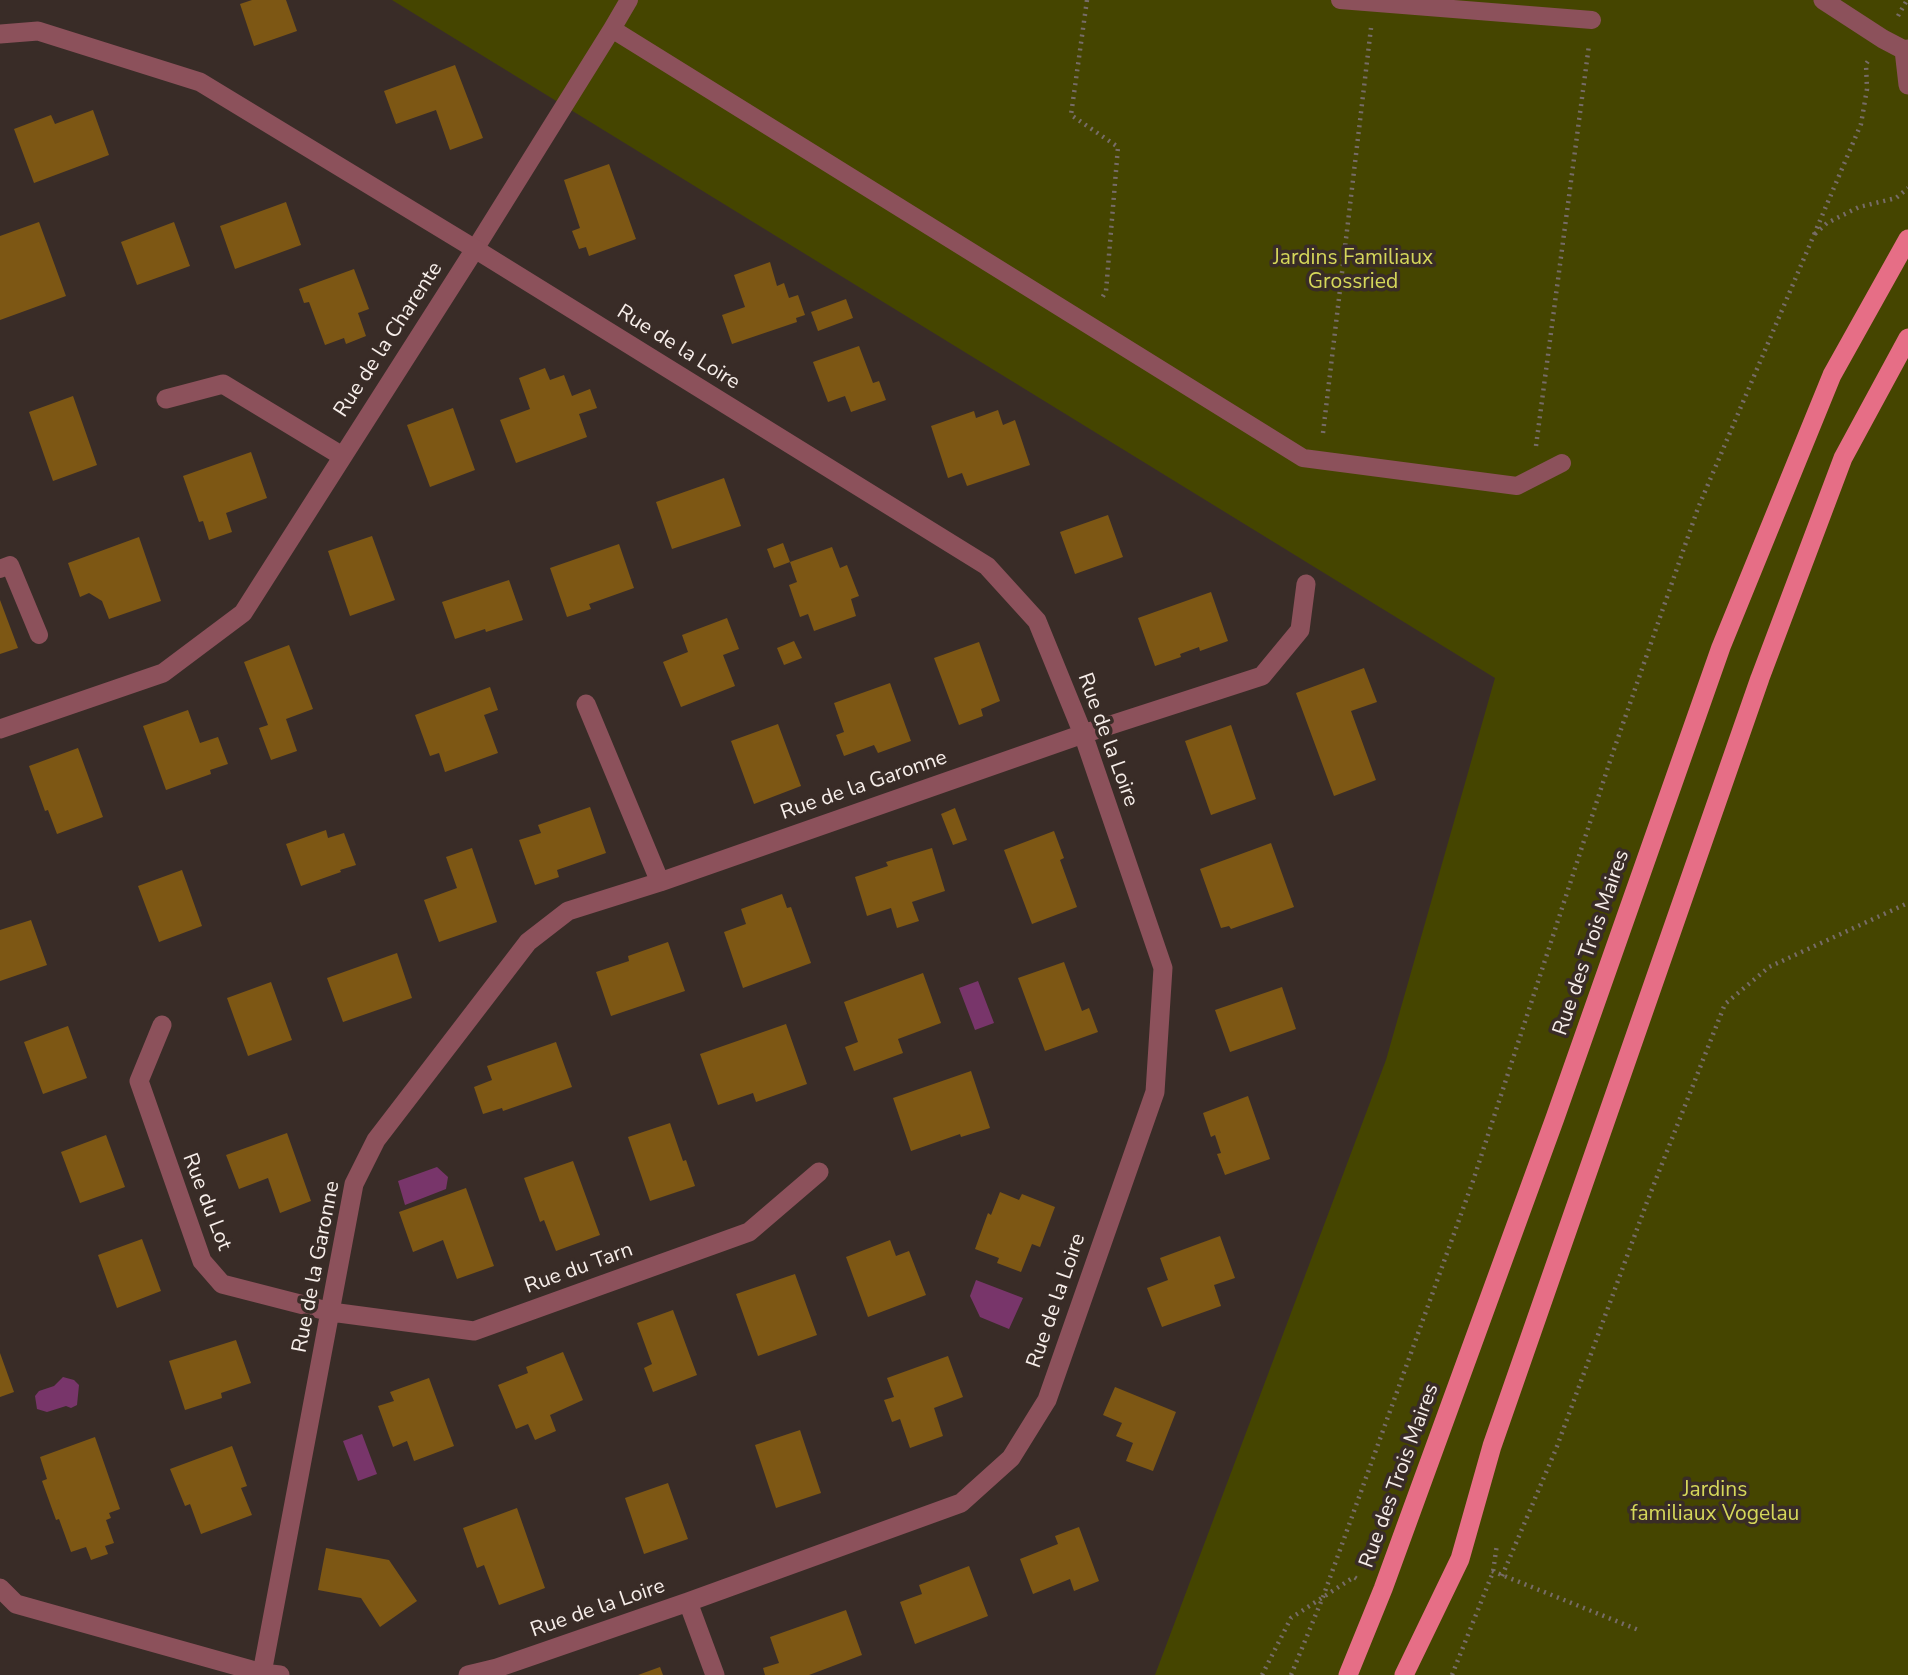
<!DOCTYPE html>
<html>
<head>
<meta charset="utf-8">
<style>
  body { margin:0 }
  canvas { display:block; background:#392c27 }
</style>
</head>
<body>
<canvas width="1908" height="1675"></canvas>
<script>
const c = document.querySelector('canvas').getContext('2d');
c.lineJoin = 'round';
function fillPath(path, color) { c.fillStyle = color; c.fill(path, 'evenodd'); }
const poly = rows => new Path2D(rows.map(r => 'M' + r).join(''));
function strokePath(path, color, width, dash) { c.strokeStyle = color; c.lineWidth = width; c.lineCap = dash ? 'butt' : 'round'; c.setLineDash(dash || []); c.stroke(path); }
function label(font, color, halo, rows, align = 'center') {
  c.font = font + ' "Nunito Sans",sans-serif'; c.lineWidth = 7; c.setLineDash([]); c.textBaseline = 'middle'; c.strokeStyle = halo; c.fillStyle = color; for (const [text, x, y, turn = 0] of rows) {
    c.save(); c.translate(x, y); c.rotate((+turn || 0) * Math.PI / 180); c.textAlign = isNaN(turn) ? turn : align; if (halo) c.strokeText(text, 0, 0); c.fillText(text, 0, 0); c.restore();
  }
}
fillPath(poly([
  [392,0,1908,0,1908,1675,1155,1675,1386,1060,1495,678]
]), '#454500');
fillPath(poly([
  [978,981,994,1023,975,1030,959,988],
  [437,1167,448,1177,446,1189,405,1205,398,1181],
  [976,1280,1023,1298,1009,1329,980,1317,970,1296],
  [63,1377,74,1380,79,1385,77,1405,71,1408,66,1406,47,1412,37,1409,35,1396,39,1391,54,1386],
  [362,1434,377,1474,358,1481,343,1441]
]), '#78356a');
fillPath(poly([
  [252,0,286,0,297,31,254,46,240,4],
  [455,65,483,138,450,150,436,110,396,124,384,91],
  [93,110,109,155,34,183,14,129,51,115,55,124],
  [609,164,636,239,589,256,586,247,579,249,572,231,580,228,564,180],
  [286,202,301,245,235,269,220,226],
  [39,222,66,296,0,320,0,236],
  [174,222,190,266,137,285,121,242],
  [770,262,777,286,784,283,789,298,798,295,805,315,796,318,797,322,732,344,722,315,745,307,734,275],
  [354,269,369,309,358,313,366,336,346,344,344,338,325,345,309,302,304,303,299,289],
  [846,299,853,318,818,331,811,312],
  [859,346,873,383,879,381,886,400,851,412,845,396,828,402,813,362],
  [545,368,550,380,564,375,572,396,590,389,597,408,579,414,587,437,516,463,500,420,530,409,519,378],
  [73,396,97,465,53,481,29,412],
  [453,408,475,470,430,487,407,425],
  [998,410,1003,425,1015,420,1030,465,967,486,962,473,948,478,931,426,974,411,976,418],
  [251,452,267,498,226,513,232,532,209,540,203,521,199,522,183,476],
  [724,478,741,526,672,549,656,502],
  [1108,515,1123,557,1075,574,1060,532],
  [372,536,395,600,350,616,328,551],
  [139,537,161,601,109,619,102,601,89,593,80,597,68,563],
  [783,543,790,562,774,568,767,549],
  [619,544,634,588,589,604,591,609,567,617,550,568],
  [832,547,840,568,847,565,859,596,851,599,856,616,814,631,808,614,800,617,789,585,797,582,790,562],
  [509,580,523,620,486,632,485,629,455,639,442,602],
  [1211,592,1228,641,1200,651,1199,647,1180,654,1181,657,1155,666,1138,618],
  [0,600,18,648,0,654],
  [727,618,739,649,723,655,735,686,681,707,663,662,688,652,682,635],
  [794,641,802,658,784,665,777,648],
  [979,642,1000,701,981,709,983,716,959,725,934,658],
  [289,645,313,709,286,719,297,751,271,760,259,728,268,725,244,662],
  [1364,668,1377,702,1351,711,1376,780,1334,796,1296,693],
  [890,683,911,741,878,753,874,745,844,756,836,735,844,732,834,703],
  [490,687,498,710,484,715,498,753,445,772,439,753,430,756,415,715],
  [188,710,200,743,218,737,228,764,210,770,211,774,166,790,143,726],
  [778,724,801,786,754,804,731,741],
  [1231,725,1256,799,1211,815,1185,741],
  [78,748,103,817,57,834,48,810,45,811,29,766],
  [590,807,606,853,557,870,559,877,535,885,519,840,541,833,538,825],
  [955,808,967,840,953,845,941,814],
  [326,830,328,838,344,833,356,865,340,870,341,872,301,886,286,844],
  [1054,831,1064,858,1060,860,1077,907,1032,924,1004,850],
  [1271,843,1294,907,1231,929,1229,926,1221,928,1200,869],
  [472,848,497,922,439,942,424,900,457,888,446,857],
  [932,848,945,891,912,902,919,921,897,928,891,908,867,916,855,877,888,866,886,862],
  [182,870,202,926,159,942,138,886],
  [782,894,787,908,791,907,811,963,743,988,724,932,746,924,741,909],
  [31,920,47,965,0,981,0,930],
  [668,942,685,991,611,1016,596,972,629,961,628,956],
  [397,953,412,998,343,1022,327,978],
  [1064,962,1082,1011,1089,1008,1098,1032,1045,1051,1018,978],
  [923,973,941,1023,898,1039,903,1053,854,1071,845,1047,858,1042,844,1002],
  [271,982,292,1040,248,1056,227,998],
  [1282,987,1296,1029,1230,1052,1215,1010],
  [786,1024,807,1084,756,1102,753,1093,718,1105,700,1054],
  [68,1026,87,1078,43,1094,24,1042],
  [556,1042,572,1087,503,1111,502,1108,483,1114,474,1087,492,1080,487,1066],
  [971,1071,990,1128,961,1137,960,1134,911,1151,893,1098],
  [1248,1096,1270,1159,1225,1175,1217,1154,1221,1153,1215,1135,1211,1137,1203,1113],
  [670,1123,683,1161,686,1160,695,1186,650,1201,628,1137],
  [287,1133,311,1201,280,1213,268,1178,239,1189,226,1155],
  [106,1135,125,1187,80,1203,61,1152],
  [573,1161,600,1235,556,1251,544,1220,540,1222,524,1178],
  [466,1188,494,1266,457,1279,443,1240,413,1252,399,1212],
  [1000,1192,1019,1200,1022,1194,1055,1207,1040,1247,1032,1244,1021,1272,997,1263,999,1258,975,1249,988,1213,991,1215],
  [1220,1236,1235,1278,1214,1285,1221,1306,1162,1327,1147,1288,1168,1280,1160,1258],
  [142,1239,161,1291,117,1308,98,1255],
  [890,1240,896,1256,909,1251,926,1295,868,1317,846,1257],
  [795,1274,817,1335,758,1356,736,1294],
  [673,1310,697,1375,653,1392,644,1368,652,1364,637,1323],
  [236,1340,251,1383,221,1393,222,1398,185,1410,169,1361],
  [563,1352,583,1400,550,1415,556,1431,535,1440,528,1424,516,1429,498,1385,528,1373,526,1367],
  [0,1353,14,1392,0,1397],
  [948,1356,963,1397,934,1408,943,1436,910,1448,900,1419,892,1422,884,1400,894,1397,887,1378],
  [429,1378,454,1446,414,1461,407,1441,393,1447,378,1406,394,1401,390,1392],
  [1115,1387,1176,1412,1153,1471,1126,1461,1133,1443,1116,1436,1122,1423,1103,1415],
  [800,1430,821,1493,776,1508,755,1445],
  [95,1437,120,1509,109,1513,111,1518,106,1520,114,1543,105,1546,108,1554,91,1560,86,1547,71,1552,59,1519,56,1520,42,1481,47,1479,40,1457],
  [232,1446,247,1486,241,1488,252,1515,201,1534,190,1504,185,1506,170,1469],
  [668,1483,688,1539,644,1554,625,1498],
  [517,1508,545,1588,499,1605,484,1565,477,1568,463,1528],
  [1079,1527,1099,1581,1074,1591,1070,1579,1033,1594,1020,1559,1058,1544,1055,1536],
  [326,1548,389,1560,417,1601,380,1627,361,1598,318,1590],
  [969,1566,988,1616,915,1644,900,1602,922,1594,919,1585],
  [846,1610,862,1655,809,1675,765,1675,763,1668,779,1663,770,1637],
  [660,1667,663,1675,638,1675]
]), '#7d5714');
strokePath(poly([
  [1087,0,1071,115,1118,147,1106,291,1101,300],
  [1898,16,1907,0],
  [1815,234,1827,223,1859,207,1896,198,1908,188],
  [1323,433,1371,28],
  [1536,446,1589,45],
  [1492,1571,1641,1631],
  [1502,1576,1556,1449,1647,1202,1725,1004,1769,967,1908,903],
  [1262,1675,1291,1618,1354,1577,1357,1579],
  [1291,1675,1323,1597,1473,1181,1611,758,1698,508,1861,124,1867,89,1866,64,1868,61],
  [1452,1675,1493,1572,1497,1544]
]), '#776c67', 4.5, [2, 5]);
strokePath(poly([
  [1340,0,1592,20],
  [612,29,629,0],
  [475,249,612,29,1303,458,1517,486,1562,463],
  [0,569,10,565,39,635]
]), '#8c515b', 18);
strokePath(poly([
  [1823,0,1883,39,1904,50],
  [0,34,38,31,200,82,475,249,987,566,1037,621,1083,734,1163,968,1155,1092,1047,1400,1011,1458,961,1503,688,1602,497,1668,468,1675],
  [1908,49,1904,50,1908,85],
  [166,399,223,384,342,456],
  [586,704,660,882],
  [0,729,163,673,243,613,475,249],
  [162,1025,139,1081,202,1261,222,1284,331,1312,474,1331,749,1232,819,1172],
  [0,1588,16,1604,262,1673,280,1675],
  [688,1602,715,1675],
  [262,1673,354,1184,376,1140,528,942,568,911,660,882,1083,734,1262,676,1300,630,1306,584]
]), '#8c515b', 19);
strokePath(poly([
  [1348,1675,1383,1589,1555,1118,1721,647,1832,375,1908,239],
  [1404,1675,1460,1559,1492,1446,1760,678,1843,458,1908,338]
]), '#e66e86', 19);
label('21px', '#d5d75a', '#392c27', [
  ["Jardins Familiaux",1353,259],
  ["Grossried",1353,283],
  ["Jardins",1715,1491],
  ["familiaux Vogelau",1715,1515]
]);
label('21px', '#f7eeea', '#392c27', [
  ["Rue de la Charente",389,340,-57],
  ["Rue de la Loire",678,348,32],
  ["Rue de la Loire",1107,740,70],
  ["Rue de la Garonne",864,786,-19],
  ["Rue des Trois Maires",1592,943,-71],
  ["Rue du Lot",206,1202,69],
  ["Rue de la Garonne",317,1267,-79],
  ["Rue du Tarn",579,1269,-20],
  ["Rue de la Loire",1057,1301,-71],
  ["Rue des Trois Maires",1400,1476,-70],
  ["Rue de la Loire",598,1609,-19]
]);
</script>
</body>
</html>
